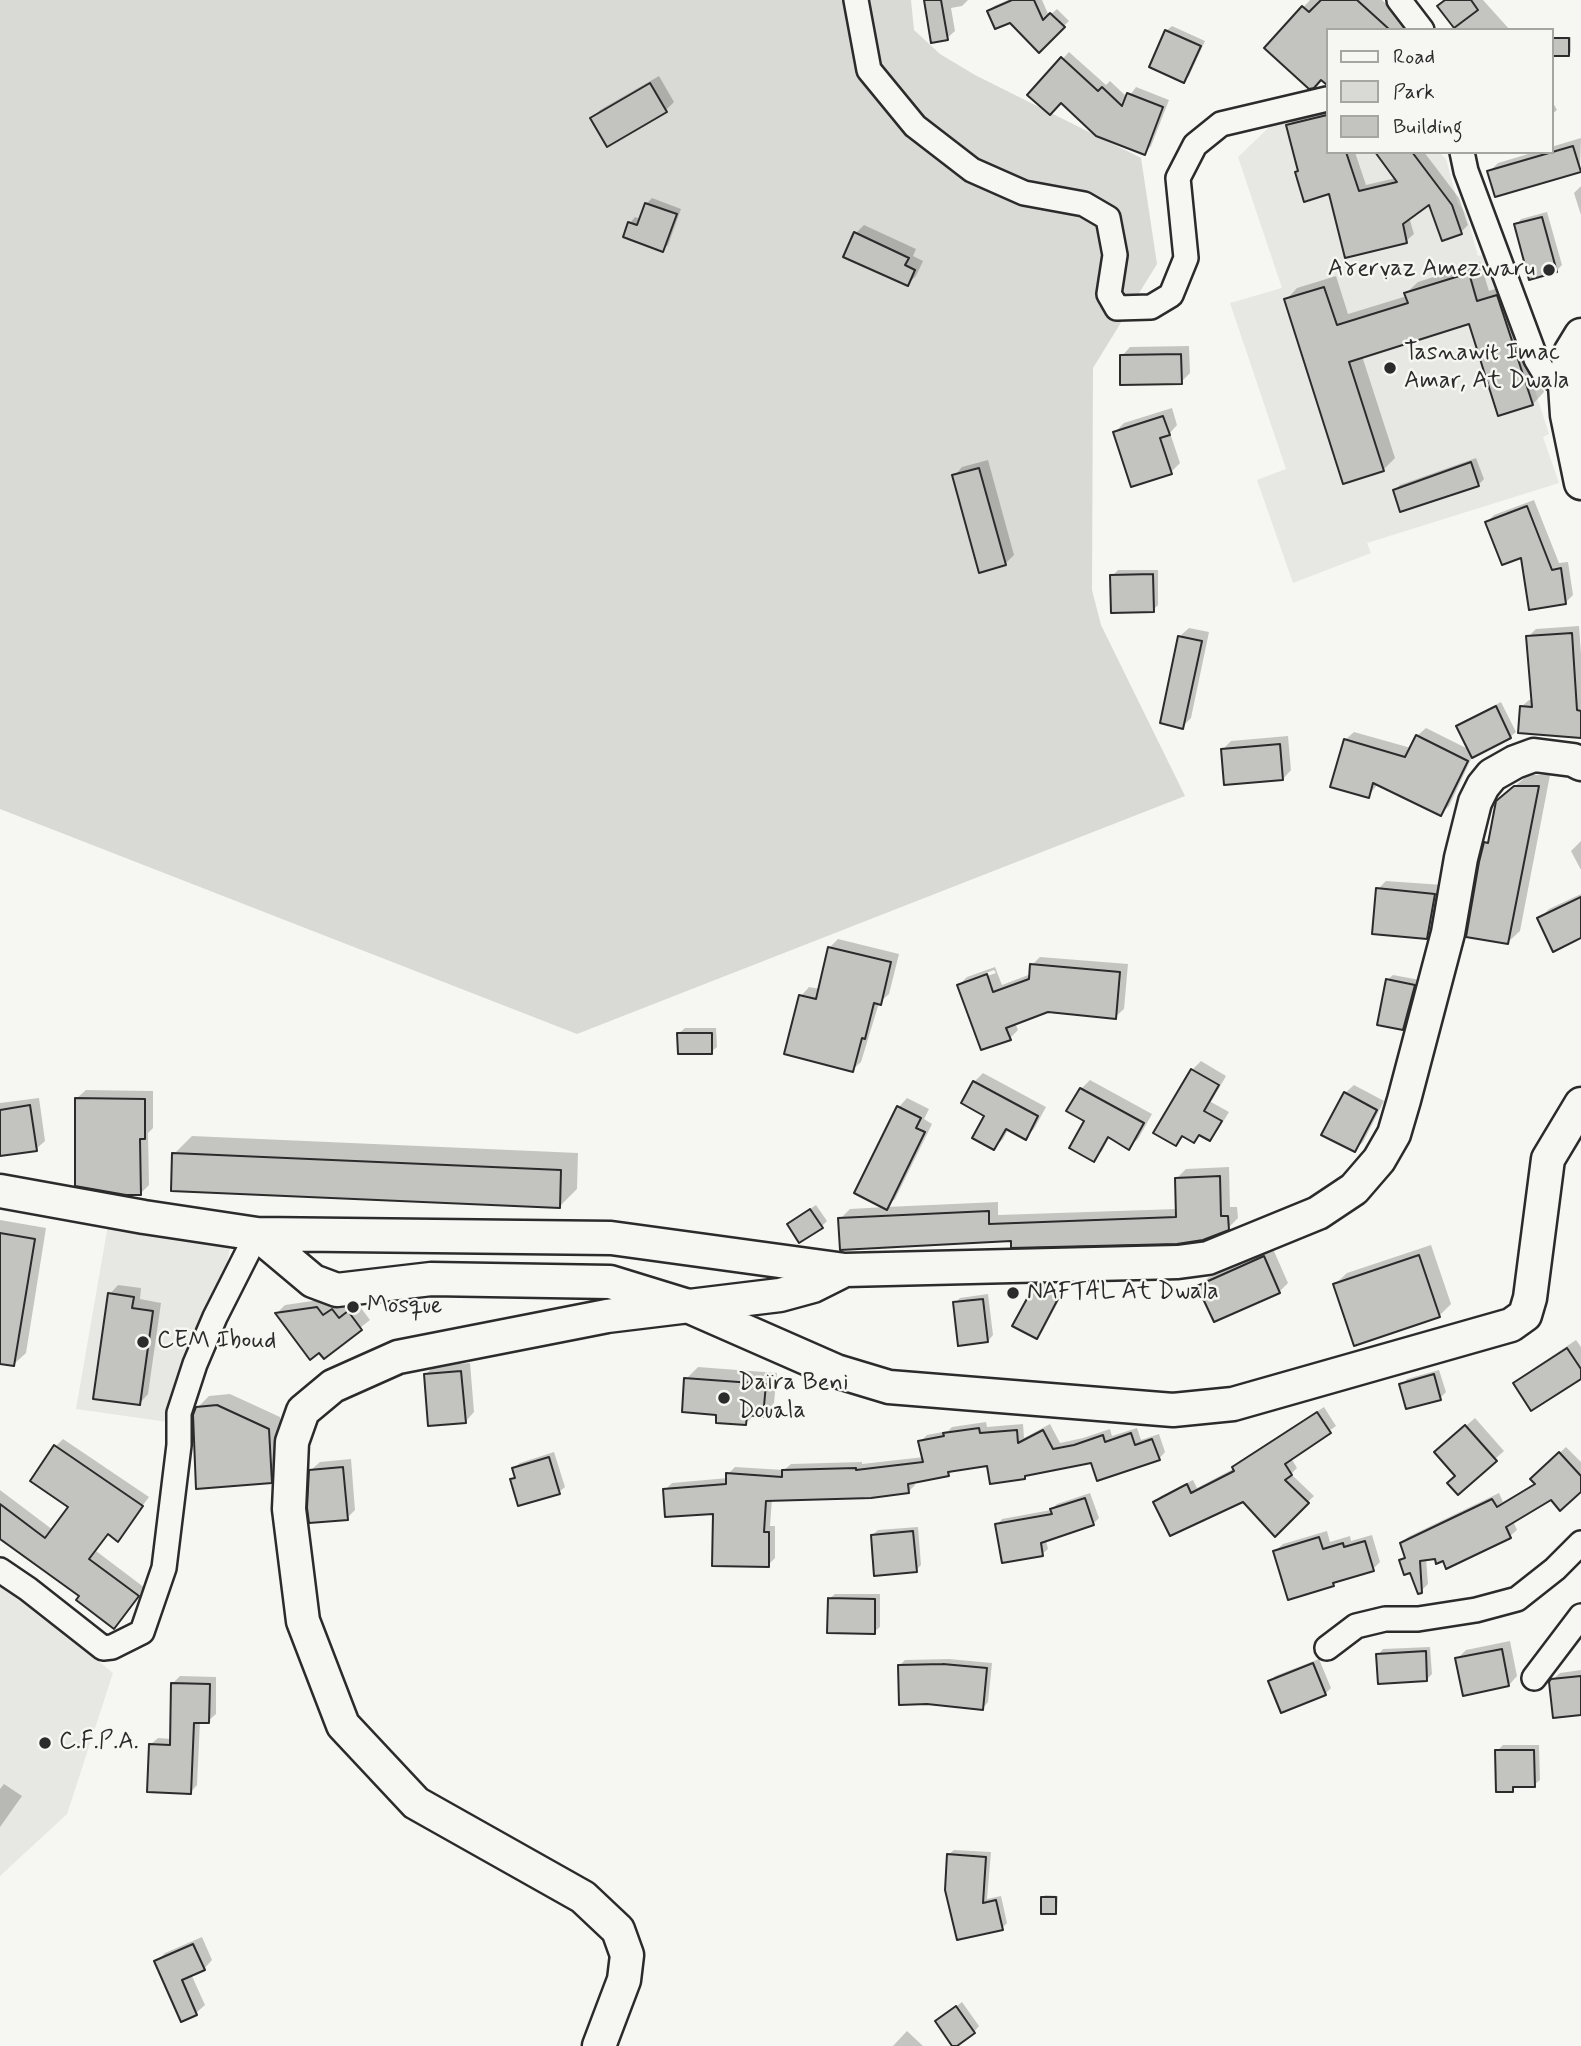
<!DOCTYPE html>
<html>
<head>
<meta charset="utf-8">
<style>
  body { margin:0 }
  #map { position:relative; width:1581px; height:2046px; overflow:hidden; background:#f6f6f2; font-family:Mynerve,sans-serif }
  canvas { display:block }
  .legend { position:absolute; left:1326px; top:28px; width:228px; height:126px; box-sizing:border-box; background:#f6f6f2; border:2px solid #a5a5a2; margin:0; padding:9px 12px; list-style:none; font-size:21px; color:#2b2b2b }
  .legend li { display:flex; align-items:center; gap:14px; height:35px }
  .legend b { width:35px; border:2px solid #a5a5a2 }
</style>
</head>
<body>
<div id="map">
<canvas width="1581" height="2046"></canvas>
<ul class="legend">
<li><b style="height:9px;background:#f6f6f2"></b>Road</li>
<li><b style="height:19px;background:#d9d9d5"></b>Park</li>
<li><b style="height:19px;background:#c3c3c0"></b>Building</li>
</ul>
</div>
<script>
const c = document.querySelector('canvas').getContext('2d');
c.lineJoin = 'round';
function fillPath(path, color) { c.fillStyle = color; c.fill(path, 'evenodd'); }
const poly = rows => new Path2D(rows.map(r => 'M' + r).join(''));
function strokePath(path, color, width, dash) { c.strokeStyle = color; c.lineWidth = width; c.lineCap = dash ? 'butt' : 'round'; c.setLineDash(dash || []); c.stroke(path); }
function label(font, color, halo, rows, align = 'center') {
  c.font = font + ' Mynerve,sans-serif'; c.lineWidth = 5; c.setLineDash([]); c.textBaseline = 'middle'; c.strokeStyle = halo; c.fillStyle = color; for (const [text, x, y, turn = 0] of rows) {
    c.save(); c.translate(x, y); c.rotate((+turn || 0) * Math.PI / 180); c.textAlign = isNaN(turn) ? turn : align; if (halo) c.strokeText(text, 0, 0); c.fillText(text, 0, 0); c.restore();
  }
}
fillPath(poly([
  [1327,106,1327,152,1439,152,1446,159,1458,204,1466,213,1478,256,1491,253,1549,434,1543,437,1559,483,1367,543,1371,553,1293,583,1257,480,1286,469,1230,303,1282,288,1238,157,1283,114],
  [108,1225,231,1242,225,1274,168,1422,76,1409],
  [0,1580,113,1673,67,1814,0,1876]
]), '#e7e7e3');
fillPath(poly([
  [0,0,911,0,914,30,940,54,975,75,1141,158,1157,264,1093,368,1092,590,1101,625,1185,796,577,1034,0,809]
]), '#d9d9d5');
fillPath(poly([
  [925,0,968,0,962,6,951,8,955,31,947,38],
  [1008,0,1042,0,1049,16,1057,9,1069,21,1039,50,1010,20,989,11,994,6],
  [1310,0,1382,0,1414,30,1327,30,1327,71,1313,86,1266,48],
  [1445,0,1483,0,1510,30,1457,30,1439,6],
  [1172,26,1205,41,1189,76,1184,81,1166,31],
  [1551,37,1571,37,1571,52,1569,54,1551,54],
  [1069,52,1106,85,1110,81,1128,98,1136,87,1169,100,1151,146,1144,153,1061,101,1030,95],
  [659,76,674,102,665,111,592,118,600,110],
  [1551,99,1557,110,1551,115],
  [1327,110,1327,152,1355,152,1366,185,1396,178,1377,152,1424,152,1459,198,1468,225,1461,232,1430,202,1409,217,1414,234,1406,241,1299,170,1287,126,1295,119],
  [1581,138,1580,170,1489,172,1498,163,1535,152,1551,152,1551,147],
  [1581,186,1581,215,1574,193],
  [652,198,681,209,668,245,662,250,625,236,630,223,635,217,641,219,646,204],
  [1547,212,1562,265,1556,271,1516,225,1521,219],
  [864,225,916,249,913,256,923,261,916,276,908,284,856,233],
  [1480,262,1489,291,1509,284,1544,392,1533,404,1471,322,1362,356,1395,458,1383,470,1286,300,1297,288,1336,276,1348,314,1407,296,1406,293,1418,282],
  [1189,346,1190,373,1181,382,1122,356,1130,347],
  [1172,408,1177,425,1170,433,1180,463,1171,472,1115,432,1124,423],
  [1476,458,1484,479,1478,485,1395,490,1400,485],
  [988,460,1014,555,1006,563,980,571,954,476,962,467],
  [1534,500,1559,563,1568,562,1573,595,1566,602,1487,522,1494,515],
  [1118,570,1158,570,1158,605,1153,610,1112,576],
  [1579,626,1581,654,1581,735,1521,707,1529,700,1533,700,1528,637,1536,629],
  [1189,628,1209,632,1191,718,1182,727,1162,722,1180,636],
  [1501,702,1516,732,1510,737,1473,755,1449,806,1440,814,1378,784,1368,796,1345,740,1354,732,1411,748,1417,736,1426,728,1470,750,1459,726,1464,721],
  [1288,736,1291,770,1283,779,1222,750,1231,741],
  [1528,775,1550,775,1520,931,1508,942,1486,843,1491,837,1499,800],
  [1581,841,1581,870,1571,851],
  [1386,881,1443,885,1435,928,1427,937,1378,889],
  [1581,894,1581,936,1539,919,1549,909],
  [838,939,899,954,889,994,879,1003,861,1062,852,1070,801,996,809,987,820,989,829,948],
  [1040,957,1128,964,1124,1009,1115,1017,1048,1011,1015,1023,1018,1030,1010,1038,959,985,967,977,995,967,1002,985,1031,974,1032,965],
  [994,970,996,973,967,983,967,980],
  [1393,975,1420,980,1408,1023,1403,1028,1387,980],
  [685,1028,716,1028,717,1047,711,1052,679,1033],
  [1201,1061,1226,1076,1211,1102,1229,1112,1218,1130,1210,1139,1201,1134,1193,1141,1184,1136,1176,1144,1192,1070],
  [983,1073,1046,1107,1034,1129,1026,1137,1009,1128,1003,1139,994,1148,987,1115,974,1082],
  [1090,1080,1152,1114,1138,1139,1129,1147,1110,1136,1102,1151,1093,1159,1081,1089],
  [1354,1085,1384,1101,1363,1142,1354,1150,1345,1093],
  [86,1090,153,1091,153,1128,148,1133,149,1185,141,1193,77,1098],
  [39,1098,45,1141,36,1149,0,1154,0,1103],
  [907,1098,929,1109,924,1119,932,1124,895,1199,886,1207,998,1202,998,1215,1177,1209,1176,1179,1186,1169,1229,1167,1230,1207,1237,1207,1238,1218,1228,1228,1012,1240,840,1219,850,1209,886,1207,899,1107],
  [192,1136,578,1153,577,1189,559,1207,174,1154],
  [816,1205,827,1221,822,1226,795,1219],
  [0,1220,46,1228,26,1353,14,1364,0,1362],
  [1431,1245,1451,1304,1439,1316,1335,1284,1347,1273],
  [1273,1249,1288,1283,1279,1292,1215,1320,1200,1286,1208,1278],
  [1041,1280,1064,1291,1042,1332,1037,1337,1036,1285],
  [118,1285,141,1288,140,1299,161,1303,148,1394,140,1403,110,1294],
  [988,1294,993,1335,988,1341,955,1303,960,1298],
  [326,1299,333,1308,341,1302,348,1311,358,1304,370,1320,324,1356,277,1313,285,1305],
  [1576,1340,1581,1347,1581,1377,1515,1383,1524,1375],
  [470,1363,474,1412,466,1421,425,1375,434,1366],
  [698,1367,777,1373,774,1403,762,1415,755,1414,746,1423,718,1413,686,1379],
  [1439,1370,1446,1392,1440,1398,1401,1385,1407,1379],
  [230,1394,280,1417,283,1470,271,1481,197,1408,209,1396],
  [1324,1407,1336,1426,1291,1458,1297,1468,1291,1474,1314,1496,1275,1534,1244,1500,1155,1502,1161,1496,1193,1480,1197,1488,1235,1468,1240,1461],
  [1475,1418,1504,1451,1495,1459,1457,1475,1445,1444],
  [986,1422,987,1427,1023,1424,1024,1438,1050,1424,1060,1443,1083,1438,1110,1429,1112,1436,1137,1428,1141,1440,1159,1434,1165,1452,1159,1459,1092,1461,1027,1474,1024,1477,989,1464,954,1469,948,1475,914,1481,915,1485,908,1492,772,1499,770,1526,775,1526,775,1558,768,1565,715,1512,665,1490,672,1483,728,1478,728,1474,735,1467,784,1470,791,1464,862,1462,862,1464,924,1457,920,1442,927,1435,948,1431,952,1427],
  [63,1439,149,1497,118,1539,109,1533,96,1551,145,1588,114,1627,81,1596,0,1537,0,1490,53,1530,71,1507,56,1446],
  [1566,1447,1581,1462,1581,1489,1551,1498,1513,1521,1517,1530,1510,1536,1447,1566,1444,1559,1426,1558,1428,1584,1421,1591,1412,1570,1401,1561,1406,1555,1402,1543,1408,1537,1499,1493,1503,1502,1536,1483,1532,1479],
  [554,1452,565,1487,559,1492,512,1480,516,1475,514,1468,520,1463],
  [351,1459,355,1510,347,1518,311,1470,320,1462],
  [1090,1493,1099,1518,1093,1524,1046,1540,1048,1549,1042,1554,997,1525,1002,1519,1051,1510,1057,1504],
  [918,1527,921,1565,916,1570,872,1535,878,1530],
  [1327,1531,1330,1542,1350,1536,1351,1541,1372,1535,1380,1562,1373,1569,1339,1579,1333,1585,1275,1551,1283,1544],
  [835,1594,880,1594,880,1627,874,1632,829,1599],
  [1510,1641,1517,1676,1509,1685,1457,1659,1466,1650],
  [1430,1647,1432,1674,1427,1679,1378,1655,1383,1649],
  [949,1659,992,1663,988,1702,983,1708,899,1666,905,1660],
  [1319,1659,1331,1688,1325,1694,1282,1711,1270,1682,1275,1676],
  [1581,1670,1581,1713,1550,1682,1560,1673],
  [180,1676,216,1677,216,1714,208,1721,200,1721,197,1785,190,1793,150,1745,158,1738,172,1739,173,1683],
  [1503,1745,1539,1745,1540,1780,1534,1785,1517,1786,1512,1790,1497,1751],
  [4,1784,22,1796,0,1827,0,1789],
  [954,1850,991,1852,987,1899,1001,1896,1007,1923,1002,1928,958,1938,948,1855],
  [1045,1895,1058,1896,1057,1910,1055,1913,1043,1898],
  [202,1937,212,1960,204,1969,191,1974,205,2005,196,2013,156,1962,165,1953],
  [962,2002,979,2026,974,2032,937,2021],
  [907,2031,923,2046,893,2046]
]), '#0003');
const building = poly([
  [924,0,941,0,948,40,931,43,924,0],
  [1012,0,1034,0,1043,20,1050,13,1065,27,1039,53,1010,23,995,29,987,11,1012,0],
  [1321,0,1357,0,1390,30,1327,30,1327,85,1321,80,1314,88,1309,89,1264,48,1302,6,1309,12,1321,0],
  [1445,0,1471,0,1478,10,1454,28,1437,6,1445,0],
  [1165,30,1201,46,1184,83,1149,67,1165,30],
  [1551,38,1569,38,1569,56,1551,56,1551,38],
  [1061,57,1098,91,1102,87,1122,106,1127,93,1163,107,1145,155,1096,136,1061,103,1050,115,1027,95,1061,57],
  [650,83,667,112,607,147,590,118,650,83],
  [1327,115,1327,152,1346,152,1359,191,1397,182,1375,152,1412,152,1452,205,1462,234,1442,241,1429,205,1403,224,1407,243,1345,258,1329,194,1304,202,1295,172,1298,171,1286,125,1327,115],
  [1573,146,1581,172,1495,197,1487,171,1573,146],
  [645,203,677,214,663,252,623,237,628,222,637,225,645,203],
  [1542,217,1557,272,1529,280,1514,224,1542,217],
  [854,232,909,258,905,265,915,270,908,286,843,257,854,232],
  [1469,273,1477,301,1497,295,1533,405,1498,416,1469,324,1349,362,1384,471,1343,484,1284,299,1324,287,1337,325,1408,303,1404,293,1469,273],
  [1181,354,1182,384,1120,385,1120,355,1181,354],
  [1163,416,1170,435,1160,438,1172,474,1131,487,1113,432,1163,416],
  [1471,462,1479,486,1400,512,1393,490,1471,462],
  [979,468,1006,565,979,573,952,475,979,468],
  [1527,506,1552,570,1561,568,1566,604,1529,610,1521,558,1502,565,1485,522,1527,506],
  [1153,574,1154,612,1111,613,1110,575,1153,574],
  [1572,633,1577,710,1581,711,1581,738,1518,733,1520,706,1532,707,1526,636,1572,633],
  [1178,636,1202,641,1183,729,1160,723,1178,636],
  [1496,706,1511,738,1472,758,1456,726,1496,706],
  [1416,735,1468,761,1441,816,1373,783,1369,798,1330,787,1344,739,1405,757,1416,735],
  [1280,744,1283,780,1224,785,1221,749,1280,744],
  [1514,786,1539,786,1508,944,1466,937,1479,862,1484,842,1488,843,1496,801,1514,786],
  [1376,888,1435,894,1427,939,1372,934,1376,888],
  [1581,897,1581,938,1553,952,1537,918,1581,897],
  [828,947,891,962,881,1005,874,1003,865,1039,862,1038,853,1072,784,1054,799,995,816,999,828,947],
  [1030,964,1120,972,1116,1019,1048,1012,1006,1028,1011,1040,981,1050,957,985,987,974,993,992,1029,979,1030,964],
  [1386,979,1415,985,1403,1030,1377,1025,1386,979],
  [677,1033,712,1033,712,1054,678,1054,677,1033],
  [1191,1069,1219,1085,1204,1111,1222,1121,1210,1141,1199,1135,1194,1143,1182,1136,1176,1146,1153,1133,1191,1069],
  [973,1081,1038,1116,1026,1140,1006,1129,994,1150,972,1138,984,1116,961,1103,973,1081],
  [1080,1088,1144,1123,1129,1150,1108,1137,1094,1162,1069,1148,1084,1121,1066,1111,1080,1088],
  [1344,1092,1377,1110,1355,1152,1321,1135,1344,1092],
  [75,1098,145,1099,145,1139,140,1139,141,1195,126,1195,75,1186,75,1098],
  [30,1105,37,1151,0,1156,0,1110,30,1105],
  [897,1106,921,1118,916,1128,925,1132,887,1210,854,1193,897,1106],
  [172,1153,561,1170,560,1208,171,1191,172,1153],
  [1220,1176,1221,1216,1228,1216,1229,1230,1203,1240,1177,1244,1011,1248,1011,1241,840,1250,838,1218,989,1211,989,1224,1176,1217,1175,1178,1220,1176],
  [810,1209,823,1228,799,1243,787,1224,810,1209],
  [0,1233,35,1239,14,1366,0,1364,0,1233],
  [1419,1255,1440,1317,1354,1346,1333,1284,1419,1255],
  [1264,1256,1280,1293,1214,1322,1197,1286,1264,1256],
  [1035,1284,1059,1297,1037,1339,1012,1326,1035,1284],
  [108,1293,134,1297,132,1308,153,1311,140,1405,93,1399,108,1293],
  [983,1299,988,1342,958,1346,953,1302,983,1299],
  [317,1307,323,1315,332,1309,339,1318,348,1311,362,1330,324,1359,319,1353,310,1360,275,1313,317,1307],
  [1567,1348,1581,1369,1581,1379,1531,1411,1513,1383,1567,1348],
  [461,1371,466,1423,428,1426,424,1374,461,1371],
  [1434,1374,1441,1400,1406,1409,1399,1384,1434,1374],
  [684,1378,766,1384,763,1417,747,1415,746,1425,716,1423,716,1415,682,1412,684,1378],
  [217,1405,269,1429,272,1483,196,1489,193,1415,196,1407,217,1405],
  [1317,1412,1331,1433,1285,1464,1292,1475,1285,1480,1309,1503,1275,1537,1243,1502,1170,1536,1153,1502,1187,1484,1191,1493,1234,1471,1232,1467,1317,1412],
  [1465,1425,1497,1461,1458,1495,1447,1483,1455,1476,1434,1452,1465,1425],
  [979,1428,980,1433,1017,1430,1018,1443,1043,1430,1053,1449,1074,1445,1103,1435,1105,1442,1131,1433,1135,1445,1152,1439,1160,1460,1097,1481,1091,1463,1025,1476,1025,1479,990,1484,987,1466,948,1472,949,1476,908,1484,909,1493,871,1498,766,1501,764,1532,769,1532,769,1567,712,1566,713,1514,665,1517,663,1489,726,1484,726,1473,782,1477,782,1470,856,1468,856,1470,923,1462,918,1441,944,1436,943,1433,979,1428],
  [54,1445,143,1506,118,1542,108,1534,89,1559,139,1596,114,1629,76,1600,79,1596,0,1539,0,1504,45,1538,68,1507,30,1481,54,1445],
  [1559,1452,1581,1476,1581,1492,1560,1511,1551,1500,1506,1527,1511,1538,1446,1569,1443,1561,1436,1564,1435,1559,1420,1561,1422,1593,1418,1594,1410,1573,1404,1575,1399,1560,1405,1558,1400,1543,1492,1499,1497,1507,1535,1484,1530,1479,1559,1452],
  [549,1457,560,1494,518,1506,510,1479,515,1478,512,1468,549,1457],
  [343,1467,348,1520,309,1523,307,1508,309,1470,343,1467],
  [1085,1498,1094,1525,1041,1543,1043,1556,1002,1563,995,1524,1052,1514,1050,1509,1085,1498],
  [913,1531,917,1572,874,1576,871,1535,913,1531],
  [1319,1537,1323,1549,1343,1543,1344,1547,1365,1541,1374,1571,1333,1583,1334,1586,1288,1600,1273,1551,1319,1537],
  [828,1598,875,1599,875,1634,827,1633,828,1598],
  [1502,1649,1509,1686,1463,1696,1455,1658,1502,1649],
  [1426,1651,1427,1681,1378,1684,1376,1654,1426,1651],
  [1313,1663,1326,1695,1281,1713,1268,1681,1313,1663],
  [943,1664,987,1668,983,1710,927,1704,899,1705,898,1665,943,1664],
  [1581,1676,1581,1715,1553,1718,1549,1682,1551,1679,1581,1676],
  [171,1683,210,1684,209,1723,194,1723,191,1794,147,1792,149,1744,170,1745,171,1683],
  [1495,1750,1534,1750,1535,1787,1513,1787,1513,1792,1496,1792,1495,1750],
  [947,1854,986,1857,983,1903,996,1900,1003,1930,957,1940,945,1890,947,1854],
  [1041,1897,1056,1897,1056,1914,1041,1914,1041,1897],
  [193,1944,205,1970,182,1980,197,2015,181,2022,154,1961,193,1944],
  [956,2006,975,2033,957,2046,952,2046,935,2021,956,2006]
]);
fillPath(building, '#c3c3c0');
strokePath(building, '#2b2b2b', 2);
const street = poly([
  [856,0,869,70,915,126,972,170,1024,193,1084,204,1108,218,1115,255,1109,294,1117,308,1151,307,1171,295,1186,258,1178,178,1195,145,1221,124,1327,99],
  [1399,0,1422,30],
  [1462,152,1466,171,1536,359,1545,374,1565,385],
  [0,1570,28,1589,103,1648,112,1647,142,1632,164,1568,179,1445,179,1413,195,1364,215,1317,257,1234],
  [1327,1648,1356,1626,1385,1619,1418,1619,1476,1610,1517,1599,1555,1569,1581,1543],
  [1534,1678,1581,1616]
]);
const secondary = poly([
  [1581,335,1570,353,1565,385,1567,415,1581,483],
  [0,1191,144,1217,257,1234,611,1238,845,1270,1178,1262,1208,1258,1318,1213,1354,1189,1379,1160,1394,1134,1404,1100,1448,933,1461,858,1475,802,1483,786,1492,775,1515,762,1534,755,1573,760,1581,764],
  [257,1234,313,1281,337,1290,431,1279,610,1282,688,1306,836,1371,889,1387,1173,1410,1233,1404,1511,1325,1525,1315,1530,1298,1548,1159,1581,1104],
  [599,2046,624,1980,627,1955,618,1930,583,1897,416,1803,343,1725,303,1621,289,1509,292,1442,303,1411,333,1386,398,1357,607,1316,780,1295,813,1286,845,1270]
]);
strokePath(street, '#2b2b2b', 28);
strokePath(secondary, '#2b2b2b', 37);
strokePath(street, '#f6f6f2', 23);
strokePath(secondary, '#f6f6f2', 32);
for (const [x, y, r, color] of [
  [1549,270,7,"#2b2b2b"],
  [1390,368,7,"#2b2b2b"],
  [1013,1293,7,"#2b2b2b"],
  [353,1307,7,"#2b2b2b"],
  [143,1342,7,"#2b2b2b"],
  [724,1398,7,"#2b2b2b"],
  [45,1743,7,"#2b2b2b"]
]) { const dot = new Path2D(); dot.arc(x, y, r, 0, 2 * Math.PI); c.fillStyle = color; c.fill(dot); strokePath(dot, '#f6f6f2', 2.5); }
label('24px', '#2b2b2b', '#f6f6f2', [
  ["Aɣeṛvaz Amezwaru",1535,270,"right"],
  ["Tasnawit Imac",1404,354],
  ["Amar, At Dwala",1404,382],
  ["NAFTAL At Dwala",1027,1293],
  ["Mosque",367,1307],
  ["CEM Iboud",157,1342],
  ["Daïra Beni",738,1384],
  ["Douala",738,1412],
  ["C.F.P.A.",59,1743]
], 'left');
</script>
</body>
</html>
